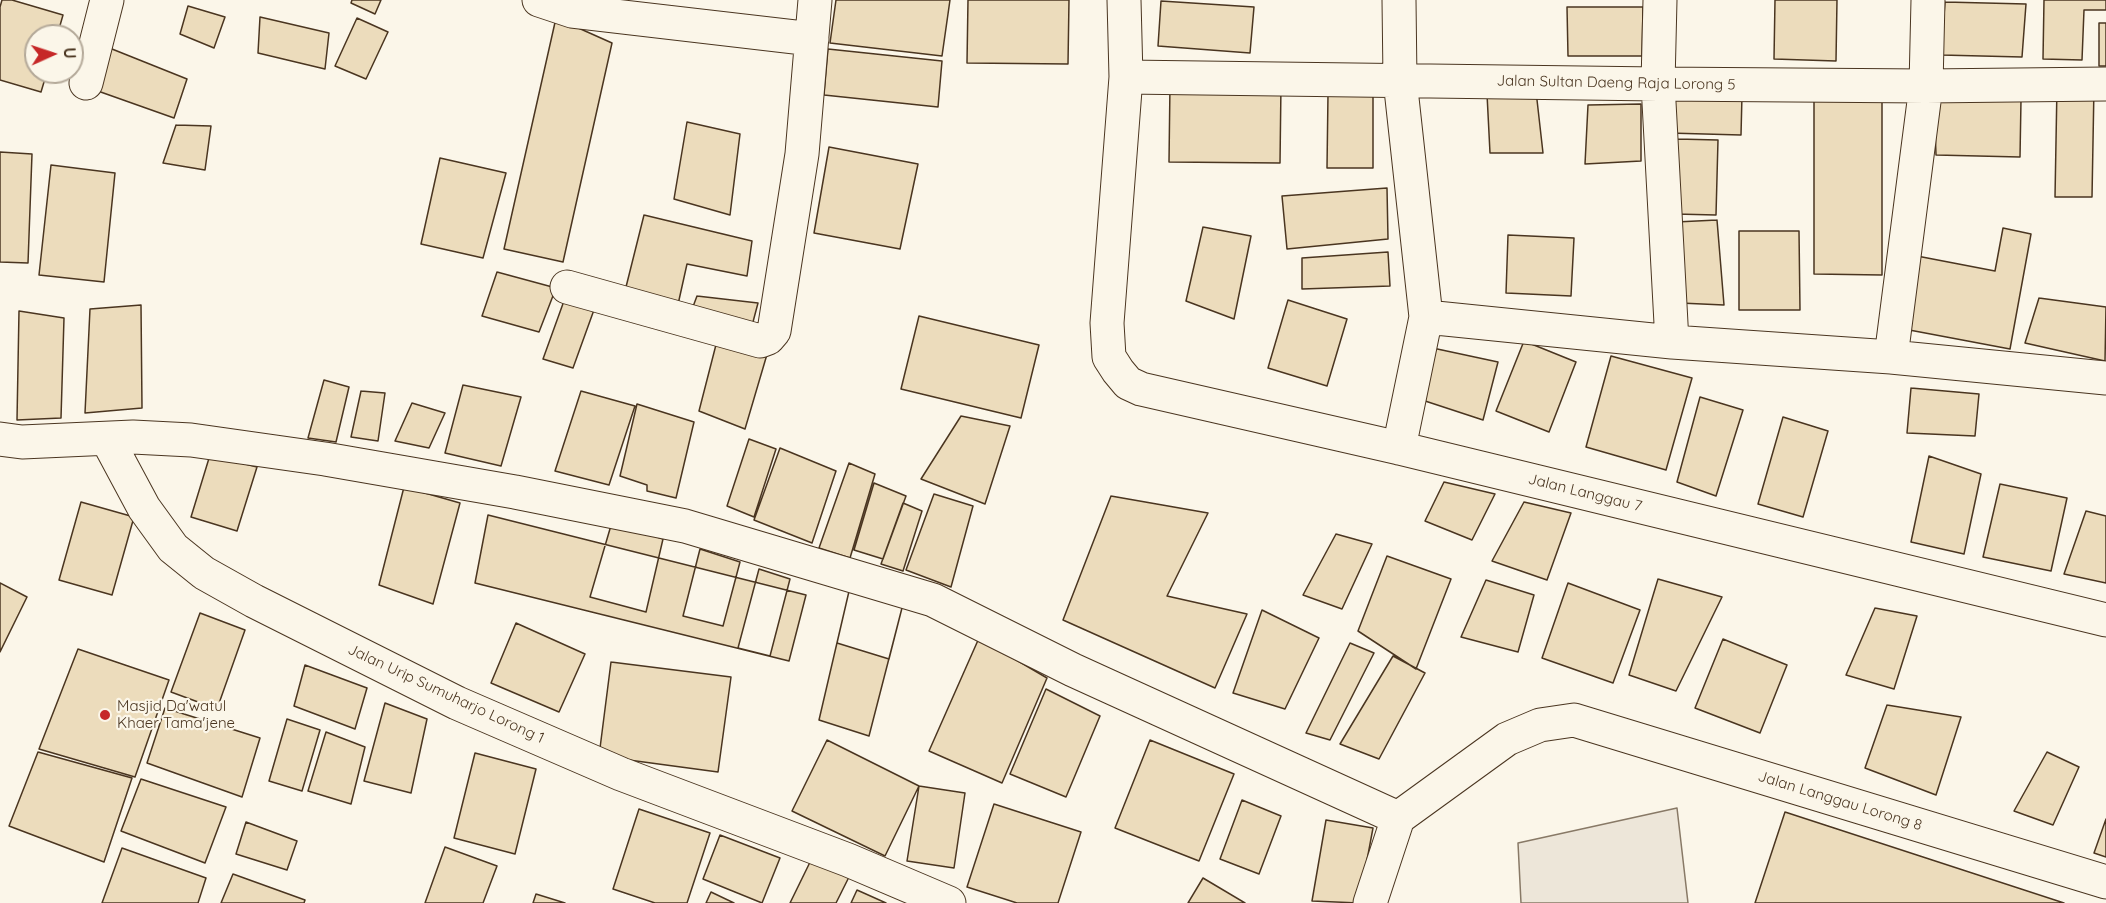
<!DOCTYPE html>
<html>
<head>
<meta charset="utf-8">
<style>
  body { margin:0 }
  #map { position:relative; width:2106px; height:903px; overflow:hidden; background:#fbf6e9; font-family:Quicksand,sans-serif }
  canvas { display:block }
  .north { position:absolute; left:24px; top:24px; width:60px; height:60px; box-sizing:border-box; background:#fbf6e9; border:2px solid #b4a999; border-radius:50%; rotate:87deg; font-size:16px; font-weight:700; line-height:24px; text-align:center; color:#4a3520 }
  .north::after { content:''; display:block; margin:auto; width:21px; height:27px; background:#c62828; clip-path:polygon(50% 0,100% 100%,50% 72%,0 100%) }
</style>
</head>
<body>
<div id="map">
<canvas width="2106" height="903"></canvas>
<div class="north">U</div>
</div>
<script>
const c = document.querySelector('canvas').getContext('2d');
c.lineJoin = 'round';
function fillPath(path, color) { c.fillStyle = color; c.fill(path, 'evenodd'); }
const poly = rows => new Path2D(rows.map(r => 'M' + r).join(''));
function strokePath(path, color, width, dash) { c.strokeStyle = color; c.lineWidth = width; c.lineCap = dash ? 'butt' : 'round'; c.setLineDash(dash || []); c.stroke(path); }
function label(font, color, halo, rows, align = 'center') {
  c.font = font + ' Quicksand,sans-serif'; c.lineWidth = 4.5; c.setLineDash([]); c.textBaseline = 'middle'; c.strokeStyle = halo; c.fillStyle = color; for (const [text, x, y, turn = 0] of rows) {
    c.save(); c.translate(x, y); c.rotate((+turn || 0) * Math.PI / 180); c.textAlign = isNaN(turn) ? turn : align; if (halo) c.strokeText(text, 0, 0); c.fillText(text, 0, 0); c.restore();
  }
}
const green = poly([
  [1677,808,1688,903,1521,903,1518,843,1677,808]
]);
fillPath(green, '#ede6d9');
strokePath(green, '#887966', 1.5);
const building = poly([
  [2,0,12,0,63,15,57,36,36,36,36,72,47,72,41,92,0,80,0,7,2,0],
  [352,0,381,0,375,14,351,3,352,0],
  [836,0,950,0,942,56,830,43,836,0],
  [968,0,1069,0,1068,64,967,63,968,0],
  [1775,0,1837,0,1836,61,1774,59,1775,0],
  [2044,0,2106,0,2106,10,2084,10,2082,60,2043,59,2044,0],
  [1161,1,1254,7,1250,53,1158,46,1161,1],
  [1945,2,2026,4,2022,57,1941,55,1945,2],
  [188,6,225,17,214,48,180,34,188,6],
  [1567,7,1643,7,1642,56,1568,56,1567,7],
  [260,17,329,33,325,69,258,53,260,17],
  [357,18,388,32,366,79,335,66,357,18],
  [556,18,612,43,563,262,504,249,556,18],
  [2099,23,2106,23,2106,66,2099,66,2099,23],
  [107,47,187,79,174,118,95,90,107,47],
  [828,49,942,61,938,107,824,95,828,49],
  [1170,84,1281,84,1280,163,1169,162,1170,84],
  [2057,86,2094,87,2092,197,2055,197,2057,86],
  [1536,91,1543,153,1490,153,1487,94,1536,91],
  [1670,93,1742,95,1741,135,1668,133,1670,93],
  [1328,94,1373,94,1373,168,1327,168,1328,94],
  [1814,95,1882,95,1882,275,1814,274,1814,95],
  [1934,100,2021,100,2020,157,1936,155,1934,100],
  [1641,104,1641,161,1585,164,1588,105,1641,104],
  [687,122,740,134,730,215,674,199,687,122],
  [176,125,211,126,205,170,163,163,176,125],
  [1677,139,1718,140,1716,215,1675,214,1677,139],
  [829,147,918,164,900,249,814,233,829,147],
  [0,152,32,154,28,263,0,262,0,152],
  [440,158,506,173,483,258,421,244,440,158],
  [51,165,115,173,104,282,39,275,51,165],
  [1387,188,1388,239,1287,249,1282,196,1387,188],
  [644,215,752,241,747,276,687,264,677,309,625,291,644,215],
  [1717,220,1724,305,1680,303,1676,222,1717,220],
  [1203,227,1251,236,1234,319,1186,301,1203,227],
  [2003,228,2031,234,2010,349,1904,329,1917,256,1995,271,2003,228],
  [1739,231,1799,231,1800,310,1739,310,1739,231],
  [1508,235,1574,238,1571,296,1506,293,1508,235],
  [1388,252,1390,286,1302,289,1302,258,1388,252],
  [497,272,556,288,539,332,482,316,497,272],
  [569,287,599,296,573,368,543,359,569,287],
  [697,296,758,303,749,337,688,320,697,296],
  [2039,298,2106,307,2105,361,2025,343,2039,298],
  [1288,300,1347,319,1327,386,1268,368,1288,300],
  [141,305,142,408,85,413,90,309,141,305],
  [19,311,64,318,61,418,17,420,19,311],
  [919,316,1039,345,1021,418,901,389,919,316],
  [719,333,768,351,745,429,699,411,719,333],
  [1524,341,1576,362,1549,432,1496,411,1524,341],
  [1428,347,1498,362,1483,420,1416,398,1428,347],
  [1611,356,1692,378,1666,470,1586,447,1611,356],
  [324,380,349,387,336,442,308,438,324,380],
  [463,385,521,397,501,466,445,453,463,385],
  [1911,388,1979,394,1975,436,1907,433,1911,388],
  [361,391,385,393,378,441,351,437,361,391],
  [581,391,635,406,609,485,555,471,581,391],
  [1700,397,1743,410,1716,496,1677,482,1700,397],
  [412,403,445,413,429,448,395,441,412,403],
  [637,404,694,422,676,498,647,491,647,485,620,476,637,404],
  [961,416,1010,426,985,504,921,479,961,416],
  [1783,417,1828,431,1803,517,1758,504,1783,417],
  [749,439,776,449,754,517,727,506,749,439],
  [780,448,836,471,812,543,754,520,780,448],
  [210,455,257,467,237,531,191,517,210,455],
  [1929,456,1981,474,1964,554,1911,542,1929,456],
  [849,463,875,474,850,558,819,548,849,463],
  [1444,482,1495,494,1472,540,1425,521,1444,482],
  [874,483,906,496,883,559,854,550,874,483],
  [2000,484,2067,498,2051,571,1983,557,2000,484],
  [404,487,460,503,433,604,379,585,404,487],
  [934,494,973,506,951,587,906,570,934,494],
  [1111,496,1208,513,1167,596,1247,614,1215,688,1063,620,1111,496],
  [81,502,134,517,112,595,59,580,81,502],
  [1524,502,1571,513,1547,580,1492,561,1524,502],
  [903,503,922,511,903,571,881,564,903,503],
  [2086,511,2106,516,2106,583,2064,574,2086,511],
  [488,515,806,595,789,661,475,583,488,515],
  [612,522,663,539,646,612,590,597,612,522],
  [1336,534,1372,544,1342,609,1303,595,1336,534],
  [700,549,740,562,723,626,683,616,700,549],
  [1387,556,1451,579,1416,669,1358,631,1387,556],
  [759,569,790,579,770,656,738,648,759,569],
  [1658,579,1722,597,1676,691,1629,675,1658,579],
  [1486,580,1534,595,1518,652,1461,637,1486,580],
  [0,583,27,597,0,652,0,583],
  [1568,583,1640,610,1613,683,1542,658,1568,583],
  [850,587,903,604,869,736,819,720,850,587],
  [850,587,903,604,889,659,837,643,850,587],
  [1875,608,1917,616,1894,689,1846,675,1875,608],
  [1262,610,1319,638,1285,709,1233,693,1262,610],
  [200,613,245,630,217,709,171,692,200,613],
  [516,623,585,654,559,712,491,683,516,623],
  [979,638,1047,678,1002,783,929,751,979,638],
  [1723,639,1787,665,1760,733,1695,708,1723,639],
  [1350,643,1374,653,1330,740,1306,733,1350,643],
  [78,649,169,680,135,777,39,749,78,649],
  [1393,656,1425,673,1379,759,1340,744,1393,656],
  [611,662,731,677,718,772,599,756,611,662],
  [305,665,367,688,355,729,294,706,305,665],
  [1046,689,1100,716,1066,797,1010,774,1046,689],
  [385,703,427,719,411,793,364,781,385,703],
  [1887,705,1961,717,1936,795,1865,768,1887,705],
  [165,708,260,738,242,797,147,763,165,708],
  [287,719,320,730,302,791,269,781,287,719],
  [326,732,365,747,351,804,308,791,326,732],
  [827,740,919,786,885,856,792,811,827,740],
  [1150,740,1234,774,1199,861,1115,828,1150,740],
  [38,752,132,778,104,862,9,826,38,752],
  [2047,752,2079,767,2053,825,2014,811,2047,752],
  [475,753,536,769,515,854,454,838,475,753],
  [141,779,226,807,205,863,121,831,141,779],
  [919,786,965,793,954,868,907,861,919,786],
  [1242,800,1281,816,1259,874,1220,859,1242,800],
  [994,804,1081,832,1058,903,1017,903,967,887,994,804],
  [639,809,710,833,687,903,655,903,613,889,639,809],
  [1785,812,2064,903,1755,903,1785,812],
  [2106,819,2106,857,2094,853,2106,819],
  [1326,820,1373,828,1359,903,1312,901,1326,820],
  [246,822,297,841,287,870,236,854,246,822],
  [720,835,780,858,762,903,703,879,720,835],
  [445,847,497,866,483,903,425,903,445,847],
  [122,848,206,878,198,903,102,903,122,848],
  [814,854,851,873,836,903,790,903,814,854],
  [233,874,305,900,304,903,221,903,233,874],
  [1203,878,1245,903,1188,903,1203,878],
  [857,890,886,903,851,903,857,890],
  [711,892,734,903,706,903,711,892],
  [536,894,565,903,533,903,536,894]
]);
fillPath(building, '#ecdcbc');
strokePath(building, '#4a3520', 1.5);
const minor = poly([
  [539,0,572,11,812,39],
  [1124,0,1126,77,1107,323,1109,357,1118,371,1128,383,1141,389,1399,448,2106,620],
  [1399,0,1400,80,1426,317,1399,448],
  [1660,0,1658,84,1672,342],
  [1126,77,1658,84,1926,86,2106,84],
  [86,83,107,0],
  [567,287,760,341,768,338,774,331,802,154,815,0],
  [1426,317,1672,342,1891,357,2106,378],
  [1891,357,1926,86,1928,0],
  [0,439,22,442,133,437,191,440,325,459,515,492,685,526,933,600,1073,670,1398,818],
  [107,439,144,508,173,548,204,573,254,601,457,703,621,774,848,860,949,903],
  [1370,903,1398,818,1507,739,1540,725,1574,720,2106,882]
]);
strokePath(minor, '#4a3520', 35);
strokePath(minor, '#fbf6e9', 33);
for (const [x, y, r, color] of [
  [105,715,6,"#c62828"]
]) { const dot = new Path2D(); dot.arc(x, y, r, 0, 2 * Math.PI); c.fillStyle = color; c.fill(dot); strokePath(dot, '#fbf6e9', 2); }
label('15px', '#4a3520', '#fbf6e9', [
  ["Jalan Sultan Daeng Raja Lorong 5",1616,83,1],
  ["Jalan Langgau 7",1585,493,14],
  ["Jalan Urip Sumuharjo Lorong 1",446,694,25],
  ["Jalan Langgau Lorong 8",1840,801,17]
]);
label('15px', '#4a3520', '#fbf6e9', [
  ["Masjid Da'watul",117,706],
  ["Khaer Tama'jene",117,723]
], 'left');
</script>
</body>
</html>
